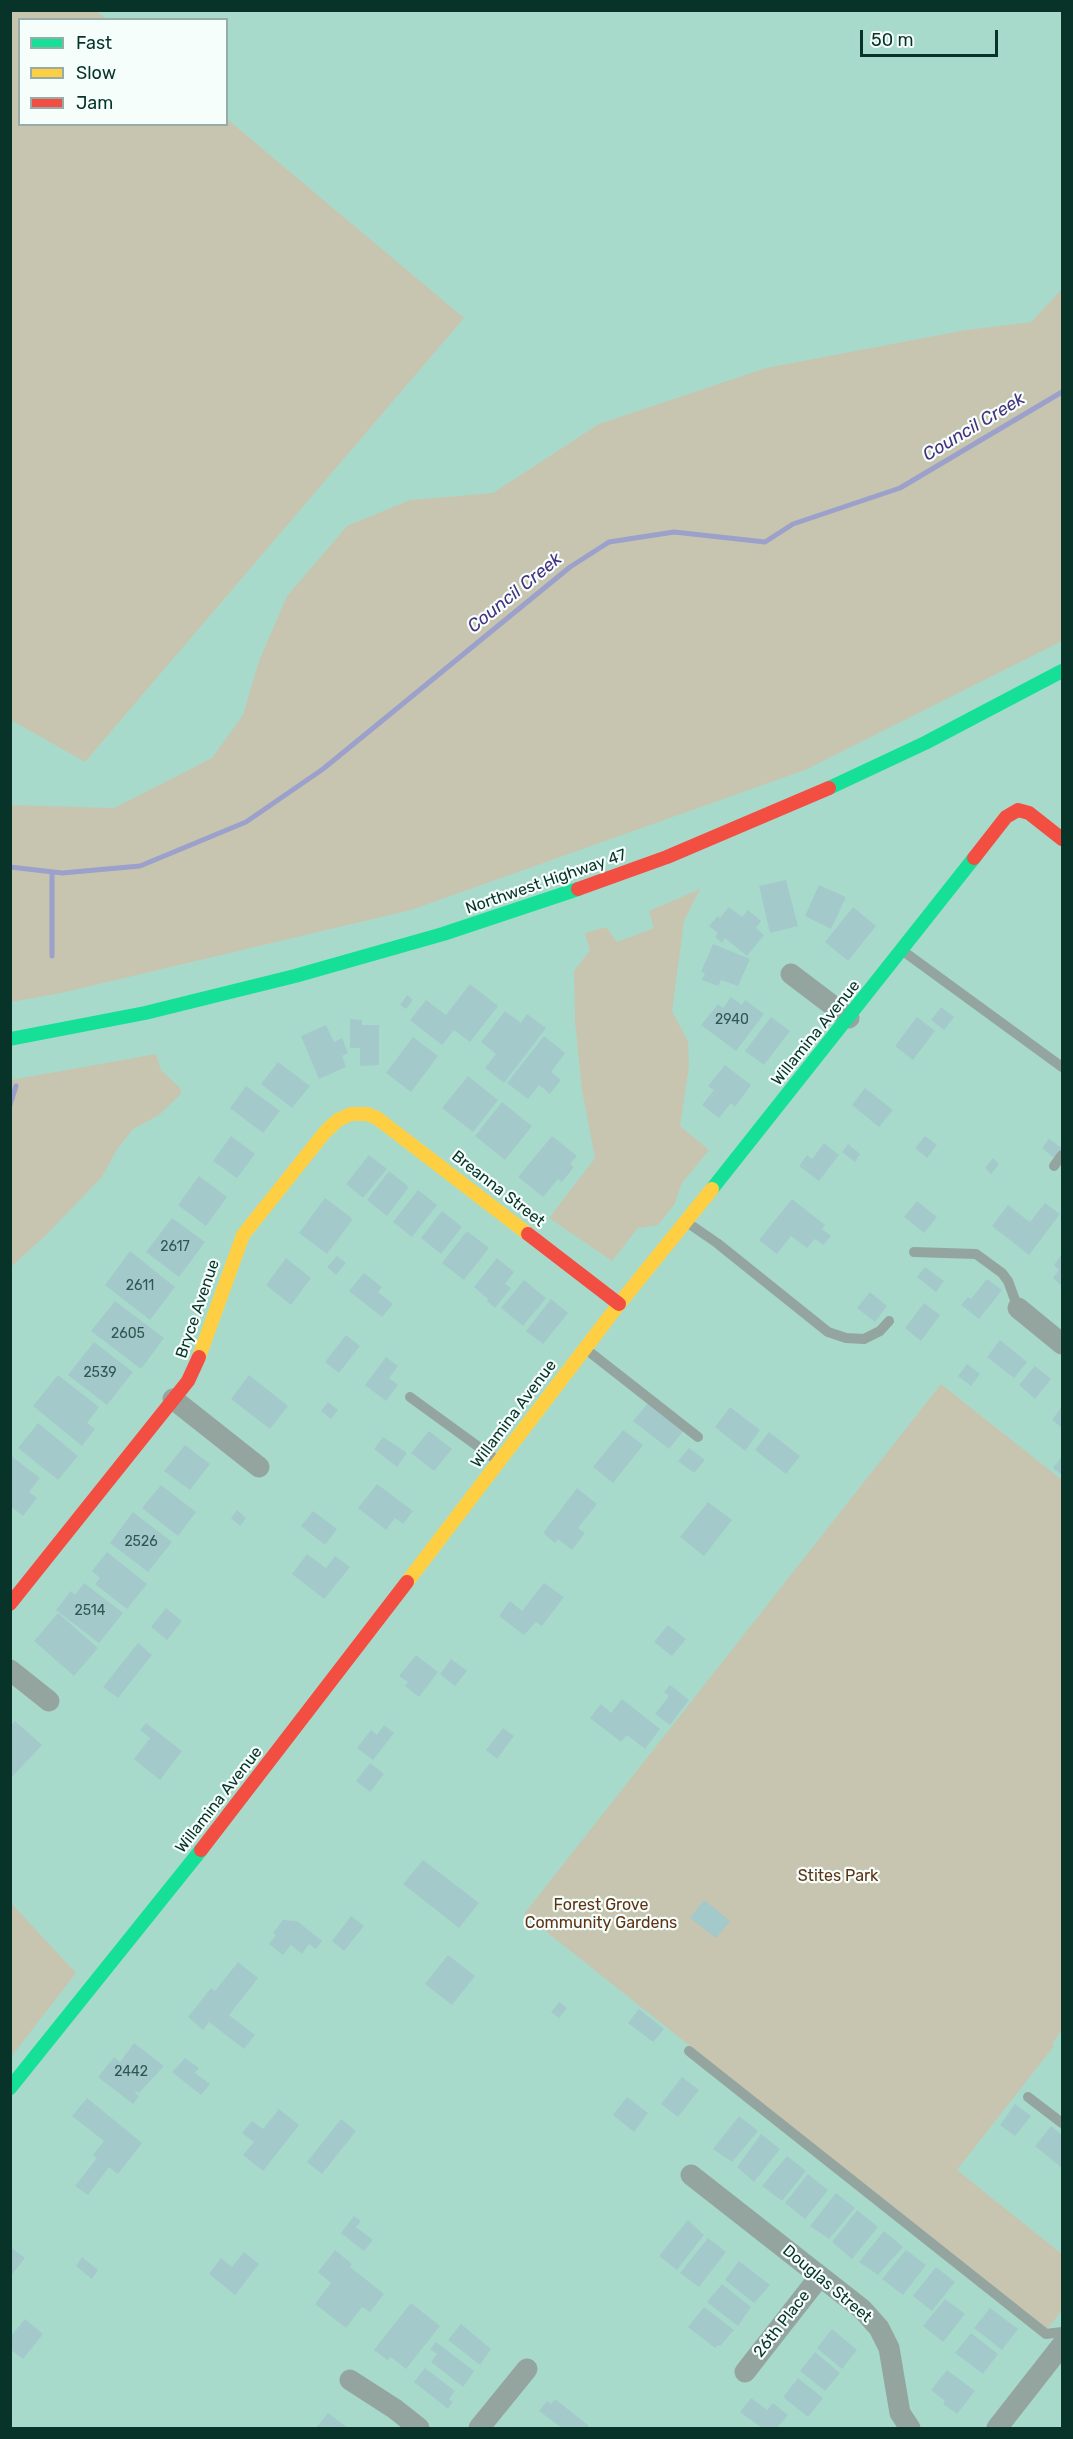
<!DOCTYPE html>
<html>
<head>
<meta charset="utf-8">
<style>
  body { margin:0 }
  #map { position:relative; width:1073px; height:2439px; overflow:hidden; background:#a8dacc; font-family:Rubik,sans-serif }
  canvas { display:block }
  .frame { position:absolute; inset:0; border:12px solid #083329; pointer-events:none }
  .legend { position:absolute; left:18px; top:18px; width:210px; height:108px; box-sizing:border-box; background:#f5fefb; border:2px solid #96ada7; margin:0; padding:8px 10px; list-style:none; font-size:18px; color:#083329 }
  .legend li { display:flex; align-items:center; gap:12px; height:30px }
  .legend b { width:30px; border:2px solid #96ada7 }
  .scale { position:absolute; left:860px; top:30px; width:138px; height:27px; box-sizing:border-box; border:3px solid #083329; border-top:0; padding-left:8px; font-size:18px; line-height:21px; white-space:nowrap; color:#083329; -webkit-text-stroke:4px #f5fefb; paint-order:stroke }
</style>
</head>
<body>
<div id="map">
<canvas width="1073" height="2439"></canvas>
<div class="frame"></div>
<ul class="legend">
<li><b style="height:8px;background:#16e098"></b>Fast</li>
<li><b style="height:8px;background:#ffcf43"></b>Slow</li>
<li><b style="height:8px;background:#f24e42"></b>Jam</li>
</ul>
<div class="scale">50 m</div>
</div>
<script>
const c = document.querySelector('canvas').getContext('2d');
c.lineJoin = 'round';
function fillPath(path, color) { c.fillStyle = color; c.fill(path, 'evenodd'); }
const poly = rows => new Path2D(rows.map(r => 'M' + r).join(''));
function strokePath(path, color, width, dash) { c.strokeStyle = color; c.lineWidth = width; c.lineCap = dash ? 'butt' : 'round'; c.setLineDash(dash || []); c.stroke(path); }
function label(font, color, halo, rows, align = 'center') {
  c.font = font + ' Rubik,sans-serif'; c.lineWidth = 4.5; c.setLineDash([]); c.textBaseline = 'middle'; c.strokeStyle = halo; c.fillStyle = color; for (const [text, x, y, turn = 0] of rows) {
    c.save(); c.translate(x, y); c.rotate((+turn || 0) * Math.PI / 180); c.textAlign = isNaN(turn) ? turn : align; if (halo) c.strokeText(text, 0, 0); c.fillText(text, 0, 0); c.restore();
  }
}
fillPath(poly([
  [11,10,96,11,107,19,20,20,20,124,226,124,227,119,464,318,85,762,11,720],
  [1062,289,1062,641,805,770,411,910,61,993,11,1002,11,805,114,808,212,758,243,715,259,661,287,596,347,526,410,500,493,493,599,424,766,368,966,330,1031,322],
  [700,889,684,921,672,1011,688,1041,689,1066,680,1126,709,1150,682,1183,674,1205,658,1225,638,1228,612,1261,549,1218,595,1158,582,1090,575,1022,574,971,590,950,585,933,606,927,617,942,654,928,649,911],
  [156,1054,161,1070,181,1089,181,1094,159,1115,133,1129,116,1151,102,1177,47,1234,11,1267,11,1080],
  [941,1384,1062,1480,1062,2030,1052,2044,1054,2046,957,2170,1062,2254,1062,2310,1047,2330,524,1914],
  [11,1903,76,1973,11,2057,10,2057]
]), '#c7c5af');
strokePath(poly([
  [10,867,62,873,140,866,246,822,323,769,570,567,609,542,674,532,765,542,793,524,900,488,1062,392],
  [52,872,52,956],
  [10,1105,16,1086]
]), '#9ba1ca', 5);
fillPath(poly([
  [786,880,798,926,770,933,759,886],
  [819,885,846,897,831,929,805,916],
  [729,907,742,917,748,910,761,921,756,928,764,935,747,956,725,938,722,943,715,937,718,933,709,926,718,916,720,918],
  [853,907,876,926,848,961,825,942],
  [713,944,750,959,738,986,721,980,718,986,702,980,705,973,701,972],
  [470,984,498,1006,470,1042,454,1030,442,1045,410,1020,426,1000,446,1015],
  [407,995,413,1000,406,1009,400,1005],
  [731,997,742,1005,745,1000,764,1014,736,1051,701,1025,718,1004,723,1008],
  [941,1007,954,1017,944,1030,931,1020],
  [505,1011,521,1023,527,1014,546,1028,504,1083,485,1068,496,1054,481,1042],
  [771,1017,790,1031,764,1065,745,1051],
  [917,1017,935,1031,913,1060,895,1046],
  [350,1019,362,1020,362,1025,379,1025,379,1065,360,1066,360,1048,350,1048],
  [326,1025,334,1042,342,1038,348,1053,342,1056,346,1067,319,1079,301,1036],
  [544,1036,565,1053,551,1072,561,1080,550,1094,539,1085,528,1099,507,1083],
  [413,1037,438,1056,411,1092,386,1073],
  [278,1062,310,1086,292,1108,261,1084],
  [725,1065,751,1085,735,1107,731,1103,719,1118,702,1105,714,1090,708,1086],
  [468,1076,498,1100,473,1132,442,1108],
  [246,1086,280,1111,263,1133,230,1108],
  [865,1088,893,1110,879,1127,852,1105],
  [502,1102,532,1126,505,1160,475,1136],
  [231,1136,255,1154,237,1178,213,1161],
  [552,1136,577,1156,570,1164,574,1167,562,1182,558,1179,543,1197,518,1177],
  [925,1136,937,1145,927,1158,915,1148],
  [1049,1139,1062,1148,1054,1158,1042,1148],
  [824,1143,839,1155,819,1181,799,1166,807,1155,812,1159],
  [848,1144,860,1154,855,1162,842,1152],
  [369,1155,387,1169,363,1198,346,1184],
  [993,1158,999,1164,991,1174,985,1168],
  [389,1171,409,1187,387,1216,367,1200],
  [199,1176,227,1197,206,1226,178,1205],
  [418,1190,437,1205,412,1237,393,1222],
  [325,1198,353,1219,327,1254,299,1233],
  [792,1199,825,1225,822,1229,831,1236,823,1245,815,1239,807,1248,791,1236,777,1254,759,1240],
  [917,1201,937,1217,924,1233,904,1217],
  [1045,1203,1060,1214,1029,1255,992,1226,1008,1205,1030,1222],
  [442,1211,462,1227,441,1254,421,1238],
  [172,1218,205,1242,179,1277,146,1252],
  [467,1231,489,1248,464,1280,442,1263],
  [130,1251,175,1287,150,1320,105,1285],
  [1062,1254,1062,1286,1053,1278,1059,1270,1054,1265],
  [337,1256,346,1263,336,1275,327,1267],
  [286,1258,311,1278,291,1305,266,1285],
  [497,1258,514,1272,505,1284,511,1288,495,1308,487,1301,488,1299,474,1287],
  [925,1267,944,1281,936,1292,917,1277],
  [364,1273,382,1287,378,1292,393,1304,382,1317,349,1291],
  [987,1279,1002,1290,979,1319,961,1305,968,1297,971,1299],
  [524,1280,546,1298,523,1326,501,1308],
  [870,1292,887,1306,875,1322,857,1308],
  [551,1299,568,1313,543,1344,526,1331],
  [115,1301,164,1338,141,1369,91,1331],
  [924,1303,940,1315,921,1341,905,1328],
  [346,1335,360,1346,339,1373,325,1362],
  [1000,1340,1027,1362,1014,1378,987,1357],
  [94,1342,133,1372,107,1405,68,1375],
  [386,1357,398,1366,389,1378,398,1385,386,1401,365,1385],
  [967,1364,980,1374,971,1386,958,1376],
  [1035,1366,1051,1379,1035,1399,1019,1385],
  [58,1375,99,1407,87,1423,95,1429,82,1446,33,1406],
  [249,1375,288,1406,270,1429,231,1399],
  [328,1402,338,1410,331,1419,321,1411],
  [649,1402,684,1430,669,1449,633,1421],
  [1062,1406,1062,1428,1052,1420],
  [730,1407,760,1430,745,1451,715,1427],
  [38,1423,78,1456,58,1480,18,1448],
  [623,1430,643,1445,613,1483,593,1467],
  [429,1431,452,1449,434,1471,411,1453],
  [769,1432,800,1456,786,1474,755,1450],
  [383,1437,407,1453,397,1467,374,1449],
  [185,1445,210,1464,190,1490,164,1471],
  [689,1448,705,1460,694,1473,678,1461],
  [10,1455,40,1478,29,1492,37,1498,23,1516,10,1506],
  [1062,1456,1062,1475,1053,1468],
  [377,1484,413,1511,403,1524,395,1518,386,1530,358,1508],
  [161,1485,196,1512,178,1536,142,1508],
  [577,1488,597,1504,578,1528,585,1533,572,1550,558,1539,555,1543,543,1533],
  [708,1502,732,1520,704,1556,680,1537],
  [237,1510,246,1518,240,1526,231,1518],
  [313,1511,337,1529,325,1545,301,1526],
  [133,1512,172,1542,148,1572,110,1543],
  [107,1552,147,1584,127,1609,95,1584,100,1578,92,1571],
  [307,1554,326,1568,335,1556,350,1567,324,1599,292,1574],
  [84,1583,123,1613,99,1643,56,1610,71,1591,75,1595],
  [544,1583,564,1597,542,1626,536,1622,524,1635,499,1616,510,1601,522,1611],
  [166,1608,182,1621,167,1640,151,1627],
  [58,1613,98,1648,74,1676,34,1641],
  [668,1625,686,1639,672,1656,654,1642],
  [138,1643,152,1655,118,1698,103,1687],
  [416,1655,438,1672,419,1697,405,1686,408,1682,399,1676],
  [451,1659,467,1671,455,1686,440,1674],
  [670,1685,689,1700,670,1725,655,1714,669,1696,664,1692],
  [622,1699,660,1729,645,1749,627,1735,621,1742,590,1718,601,1704,611,1713],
  [15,1721,42,1745,10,1779,10,1726],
  [146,1723,182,1751,160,1780,134,1759,150,1738,140,1730],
  [384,1725,394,1733,373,1760,357,1748,371,1730,377,1735],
  [503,1728,514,1736,497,1759,486,1750],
  [370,1763,384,1774,370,1792,356,1781],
  [423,1860,479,1903,459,1928,403,1884],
  [704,1900,730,1921,716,1938,690,1918],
  [351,1916,364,1926,344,1951,332,1941],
  [283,1920,297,1921,322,1941,316,1949,309,1944,302,1954,291,1945,283,1955,269,1944,276,1935,273,1933],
  [448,1955,475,1976,452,2005,425,1984],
  [238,1962,258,1978,229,2015,255,2035,244,2049,209,2022,203,2030,188,2017,211,1988,215,1991],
  [559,2002,567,2008,559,2018,551,2012],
  [639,2009,664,2029,653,2042,628,2023],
  [134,2043,164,2066,139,2093,136,2091,135,2093,139,2096,133,2104,98,2077,114,2057,120,2062],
  [185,2058,199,2068,195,2073,210,2084,201,2095,172,2072],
  [682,2077,699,2090,678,2117,661,2104],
  [627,2097,648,2113,634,2132,613,2115],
  [87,2098,142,2143,118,2174,109,2167,88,2195,75,2186,97,2158,93,2155,104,2141,72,2116],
  [1015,2104,1031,2116,1015,2136,1000,2125],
  [279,2109,299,2125,263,2171,243,2155,254,2142,242,2133,252,2121,263,2129],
  [739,2116,758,2131,732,2162,713,2149],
  [341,2119,356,2131,322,2174,307,2162],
  [1051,2126,1062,2135,1062,2168,1035,2146],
  [761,2134,780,2149,754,2182,737,2167],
  [787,2156,806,2171,782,2201,762,2186],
  [808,2174,828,2190,805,2219,785,2203],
  [836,2193,855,2208,829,2239,810,2226],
  [857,2210,878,2227,852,2259,832,2242],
  [354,2216,361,2221,356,2227,373,2240,364,2251,341,2233],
  [688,2220,704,2235,677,2270,659,2256],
  [884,2231,903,2247,878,2275,859,2262],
  [708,2238,726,2252,699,2287,680,2273],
  [10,2247,25,2258,10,2277],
  [335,2250,352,2264,350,2267,384,2294,370,2312,362,2307,346,2328,315,2304,331,2283,318,2272],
  [906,2250,926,2265,903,2295,882,2279],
  [244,2252,259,2264,235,2295,209,2274,221,2258,232,2267],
  [82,2257,98,2270,92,2279,76,2266],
  [739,2261,770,2285,754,2303,725,2280],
  [936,2267,955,2282,932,2311,913,2296],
  [722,2284,751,2307,738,2326,707,2302],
  [945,2299,965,2314,943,2342,923,2326],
  [411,2303,440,2326,406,2369,391,2357,387,2360,374,2350],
  [704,2307,734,2330,720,2346,718,2345,715,2348,688,2327],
  [990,2308,1018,2329,1002,2350,974,2328],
  [25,2319,43,2334,23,2359,10,2349,10,2337],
  [461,2324,491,2349,480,2365,448,2340],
  [832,2329,857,2350,842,2369,817,2348],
  [971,2333,998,2354,983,2374,955,2353],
  [436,2342,474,2371,463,2387,431,2362,437,2354,430,2349],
  [815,2352,840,2373,825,2391,800,2371],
  [425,2368,455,2391,449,2399,453,2402,448,2409,414,2382],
  [947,2370,975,2391,957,2414,943,2404,945,2401,931,2390],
  [798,2378,823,2398,808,2417,783,2397],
  [751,2398,767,2410,773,2403,788,2415,777,2428,762,2428,740,2412],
  [555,2399,589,2426,587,2428,562,2428,539,2411,547,2401,551,2404],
  [328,2413,348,2428,316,2428]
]), '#a3c9cb');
strokePath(poly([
  [903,951,1062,1067],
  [1054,1166,1062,1155],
  [688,1223,717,1243,828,1332,846,1338,864,1339,880,1331,889,1321],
  [914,1252,976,1254,1002,1273,1008,1281,1018,1308],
  [587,1350,698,1437],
  [410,1397,498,1461],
  [689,2051,1046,2334,1062,2332],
  [1028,2097,1062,2123]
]), '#94a5a0', 10);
strokePath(poly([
  [791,974,849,1018],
  [1018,1308,1062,1344],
  [173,1399,259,1467],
  [10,1670,49,1701],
  [691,2175,862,2309,879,2328,889,2348,900,2413,910,2428],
  [745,2372,820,2276],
  [350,2380,395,2409,419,2428],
  [479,2428,527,2369],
  [997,2428,1062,2345]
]), '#94a5a0', 21);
strokePath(poly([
  [829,788,925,743,1062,671],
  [10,1039,145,1013,295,976,443,934,578,889],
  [712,1189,974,858],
  [10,2088,201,1850]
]), '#16e098', 14);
strokePath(poly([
  [199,1357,243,1235,325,1132,338,1120,351,1114,367,1114,377,1118,528,1234],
  [407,1582,619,1304,712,1189]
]), '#ffcf43', 14);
strokePath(poly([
  [974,858,1006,817,1018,810,1029,813,1062,839],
  [578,889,667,857,829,788],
  [528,1234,619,1304],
  [10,1604,188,1381,199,1357],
  [201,1850,407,1582]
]), '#f24e42', 14);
label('14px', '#2f5852', null, [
  ["2940",732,1020],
  ["2617",175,1247],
  ["2611",140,1286],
  ["2605",128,1334],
  ["2539",100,1373],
  ["2526",141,1542],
  ["2514",90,1611],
  ["2442",131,2072]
]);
label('16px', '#083329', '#f5fefb', [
  ["Northwest Highway 47",546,882,-19],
  ["Willamina Avenue",816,1033,-51],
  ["Breanna Street",498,1189,38],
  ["Bryce Avenue",198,1309,-71],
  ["Willamina Avenue",514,1414,-53],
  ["Willamina Avenue",219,1800,-52],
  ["Douglas Street",827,2284,40],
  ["26th Place",782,2324,-52]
]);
label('16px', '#5e3314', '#f5fefb', [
  ["Stites Park",838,1876],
  ["Forest Grove",601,1905],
  ["Community Gardens",601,1923]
]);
label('italic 18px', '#47307e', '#f5fefb', [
  ["Council Creek",974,427,-31],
  ["Council Creek",515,593,-39]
]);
</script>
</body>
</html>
